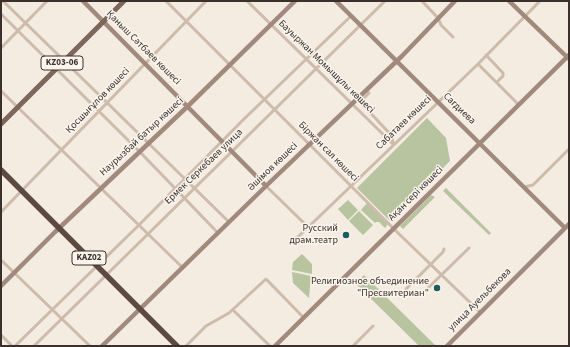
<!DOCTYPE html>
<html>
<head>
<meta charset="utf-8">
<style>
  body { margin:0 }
  #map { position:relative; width:570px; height:347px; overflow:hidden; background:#f4ebe1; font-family:"Source Sans 3",sans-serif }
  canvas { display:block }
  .frame { position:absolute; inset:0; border:2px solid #3b302b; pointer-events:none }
</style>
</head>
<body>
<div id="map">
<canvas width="570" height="347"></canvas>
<div class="frame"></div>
</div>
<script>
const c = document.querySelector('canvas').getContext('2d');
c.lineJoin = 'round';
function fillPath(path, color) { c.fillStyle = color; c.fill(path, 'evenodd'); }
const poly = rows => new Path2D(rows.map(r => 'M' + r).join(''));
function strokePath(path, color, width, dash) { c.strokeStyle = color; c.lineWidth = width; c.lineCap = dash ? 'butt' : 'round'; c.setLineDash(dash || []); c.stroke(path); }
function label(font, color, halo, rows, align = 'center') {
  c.font = font + ' "Source Sans 3",sans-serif'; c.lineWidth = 3; c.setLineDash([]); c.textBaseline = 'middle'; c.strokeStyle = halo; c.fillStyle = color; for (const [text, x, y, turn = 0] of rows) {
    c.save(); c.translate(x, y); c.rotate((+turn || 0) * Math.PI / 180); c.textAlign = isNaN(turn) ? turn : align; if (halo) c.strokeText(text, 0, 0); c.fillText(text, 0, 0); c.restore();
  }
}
fillPath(poly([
  [427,118,446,138,450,161,390,221,357,188],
  [446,188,491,233,489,235,443,191],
  [431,195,435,197,403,229,400,226],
  [348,200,358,210,348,220,338,209],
  [367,203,388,224,385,228,379,222,376,222,375,223,361,210],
  [359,211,373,225,363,235,349,221],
  [302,254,312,264,312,274,292,270,293,262],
  [292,272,311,276,309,298,293,283],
  [364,275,436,346,419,346,356,284]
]), '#b8c4a0');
strokePath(poly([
  [3,1,229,222],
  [166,1,397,232,480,312],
  [247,1,393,144],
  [422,1,438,18,441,25,453,37],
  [1,14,140,152,218,233],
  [1,48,47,1],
  [486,55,503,73,503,76,497,82],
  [478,64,519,105],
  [366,90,369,93,362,100,362,104,392,136,393,144],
  [1,91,183,268],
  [266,186,308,227],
  [524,187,533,185,569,149],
  [1,212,206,1],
  [295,238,299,236,478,64,540,1],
  [1,260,90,346],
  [428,288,469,248],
  [406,289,443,252,444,249],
  [233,310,270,346],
  [1,335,12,346],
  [15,346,139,225,244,119,351,16],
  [34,346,385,1],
  [186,346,206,326,229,313,266,279,304,318],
  [353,346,373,326]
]), '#cdbbac', 3);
strokePath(poly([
  [83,1,266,186],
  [336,1,565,228],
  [509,1,568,58],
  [1,286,55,232,188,106,295,1],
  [102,346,266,186,402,56,455,1],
  [275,346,569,55],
  [447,346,569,224]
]), '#a18a7d', 4.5);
strokePath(poly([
  [1,124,124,1]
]), '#7d675c', 5);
strokePath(poly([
  [1,170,177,346]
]), '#5c4a42', 5.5);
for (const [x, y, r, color] of [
  [346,235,4,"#1f5a5e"],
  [437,288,4,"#1f5a5e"]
]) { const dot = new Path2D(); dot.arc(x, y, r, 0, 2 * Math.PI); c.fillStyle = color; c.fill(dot); strokePath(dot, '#fbf5ee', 1.5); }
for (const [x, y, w] of [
  [62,63,42],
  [89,258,34]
]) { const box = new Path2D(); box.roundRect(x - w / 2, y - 7, w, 14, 3); c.fillStyle = '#fbf5ee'; c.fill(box); strokePath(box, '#3b302b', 1); }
label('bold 9px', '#3b302b', null, [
  ["KZ03-06",62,63],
  ["KАZ02",89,258]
]);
label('10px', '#3b302b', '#fbf5ee', [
  ["Қаныш Сәтбаев көшесі",143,48,45],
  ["Бауыржан Момышұлы көшесі",326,67,44],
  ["Қосшығұлов көшесі",98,101,-46],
  ["Сагдиева",459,109,44],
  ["Сабатаев көшесі",404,123,-44],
  ["Наурызбай батыр көшесі",142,137,-43],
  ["Біржан сал көшесі",328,152,45],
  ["Ермек Серкебаев улица",204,167,-44],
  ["Әшімов көшесі",273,167,-44],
  ["Ақан сері көшесі",416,194,-45],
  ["улица Ауельбекова",480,300,-45]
]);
label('10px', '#3b302b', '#fbf5ee', [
  ["Русский",338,229],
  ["драм.театр",338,241],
  ["Религиозное объединение",429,282],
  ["\"Пресвитериан\"",429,294]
], 'right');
</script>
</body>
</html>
